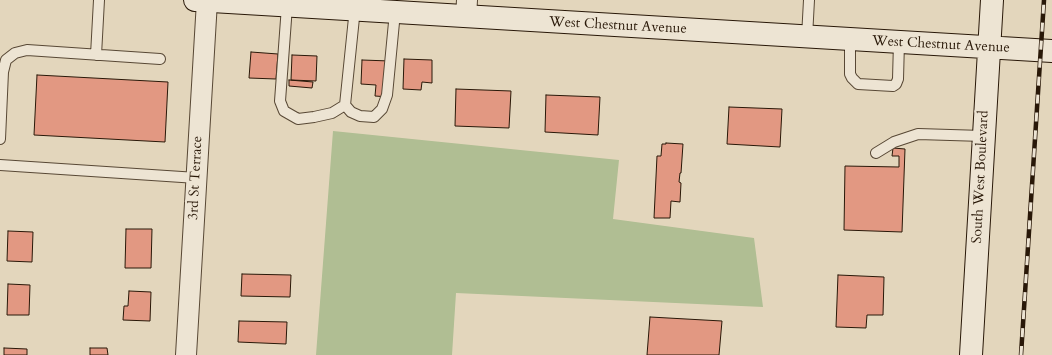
<!DOCTYPE html>
<html>
<head>
<meta charset="utf-8">
<style>
  body { margin:0 }
  canvas { display:block; background:#e3d6bc }
</style>
</head>
<body>
<canvas width="1052" height="355"></canvas>
<script>
const c = document.querySelector('canvas').getContext('2d');
c.lineJoin = 'round';
function fillPath(path, color) { c.fillStyle = color; c.fill(path, 'evenodd'); }
const poly = rows => new Path2D(rows.map(r => 'M' + r).join(''));
function strokePath(path, color, width, dash) { c.strokeStyle = color; c.lineWidth = width; c.lineCap = dash ? 'butt' : 'round'; c.setLineDash(dash || []); c.stroke(path); }
function label(font, color, halo, rows, align = 'center') {
  c.font = font + ' Cardo,serif'; c.lineWidth = 4; c.setLineDash([]); c.textBaseline = 'middle'; c.strokeStyle = halo; c.fillStyle = color; for (const [text, x, y, turn = 0] of rows) {
    c.save(); c.translate(x, y); c.rotate((+turn || 0) * Math.PI / 180); c.textAlign = isNaN(turn) ? turn : align; if (halo) c.strokeText(text, 0, 0); c.fillText(text, 0, 0); c.restore();
  }
}
fillPath(poly([
  [333,131,619,160,613,219,754,238,763,307,456,293,452,355,316,355]
]), '#b0be93');
const building = poly([
  [251,52,278,54,276,79,249,78,251,52],
  [292,55,317,56,316,81,291,80,292,55],
  [404,59,432,60,432,83,422,82,421,90,403,89,404,59],
  [362,60,390,61,389,97,375,96,376,85,361,84,362,60],
  [37,75,168,82,165,142,34,135,37,75],
  [289,80,313,82,312,88,289,86,289,80],
  [456,89,511,91,509,128,455,126,456,89],
  [546,95,600,97,598,135,545,132,546,95],
  [729,107,782,109,780,147,727,144,729,107],
  [666,143,683,144,681,173,680,173,679,182,681,183,680,202,671,201,670,218,654,218,657,156,661,156,662,144,666,144,666,143],
  [893,148,905,149,902,232,844,230,845,166,899,167,899,156,892,156,893,148],
  [126,229,152,229,151,268,125,268,126,229],
  [8,231,33,232,32,262,7,261,8,231],
  [242,274,291,275,290,297,241,296,242,274],
  [838,275,884,277,883,315,867,315,866,328,836,327,838,275],
  [8,284,30,285,29,315,7,315,8,284],
  [129,291,151,292,150,321,123,320,124,306,128,306,129,291],
  [650,317,722,321,719,355,647,355,650,317],
  [239,321,287,322,286,344,238,342,239,321],
  [4,348,27,349,27,355,4,355,4,348],
  [90,348,107,348,108,355,90,355,90,348]
]);
fillPath(building, '#e29882');
strokePath(building, '#291808', 1);
const lane = poly([
  [287,6,280,101,284,111,298,119,314,117,332,113,345,105,355,8],
  [807,37,809,0],
  [850,39,850,74,852,78,858,84,893,86,896,84,898,79,899,42],
  [96,55,99,0],
  [345,105,351,112,360,116,374,117,382,109,387,95,395,12],
  [0,139,3,72,6,60,15,53,27,50,160,59],
  [876,153,894,142,918,134,983,136],
  [0,165,197,178]
]);
const street = poly([
  [466,17,467,0],
  [186,355,207,1]
]);
const secondary = poly([
  [195,0,1052,51],
  [971,355,992,0]
]);
strokePath(lane, '#584835', 12);
strokePath(street, '#584835', 22);
strokePath(secondary, '#291808', 24);
strokePath(lane, '#ede4d3', 10);
strokePath(street, '#ede4d3', 20);
strokePath(secondary, '#ede4d3', 22);
const rail = poly([
  [1021,355,1044,0]
]);
strokePath(rail, '#291808', 4.5);
strokePath(rail, '#ede4d3', 3, [9]);
label('14px', '#291808', '#ede4d3', [
  ["West Chestnut Avenue",618,26,3],
  ["West Chestnut Avenue",941,45,3],
  ["South West Boulevard",981,177,-87],
  ["3rd St Terrace",196,178,-87]
]);
</script>
</body>
</html>
